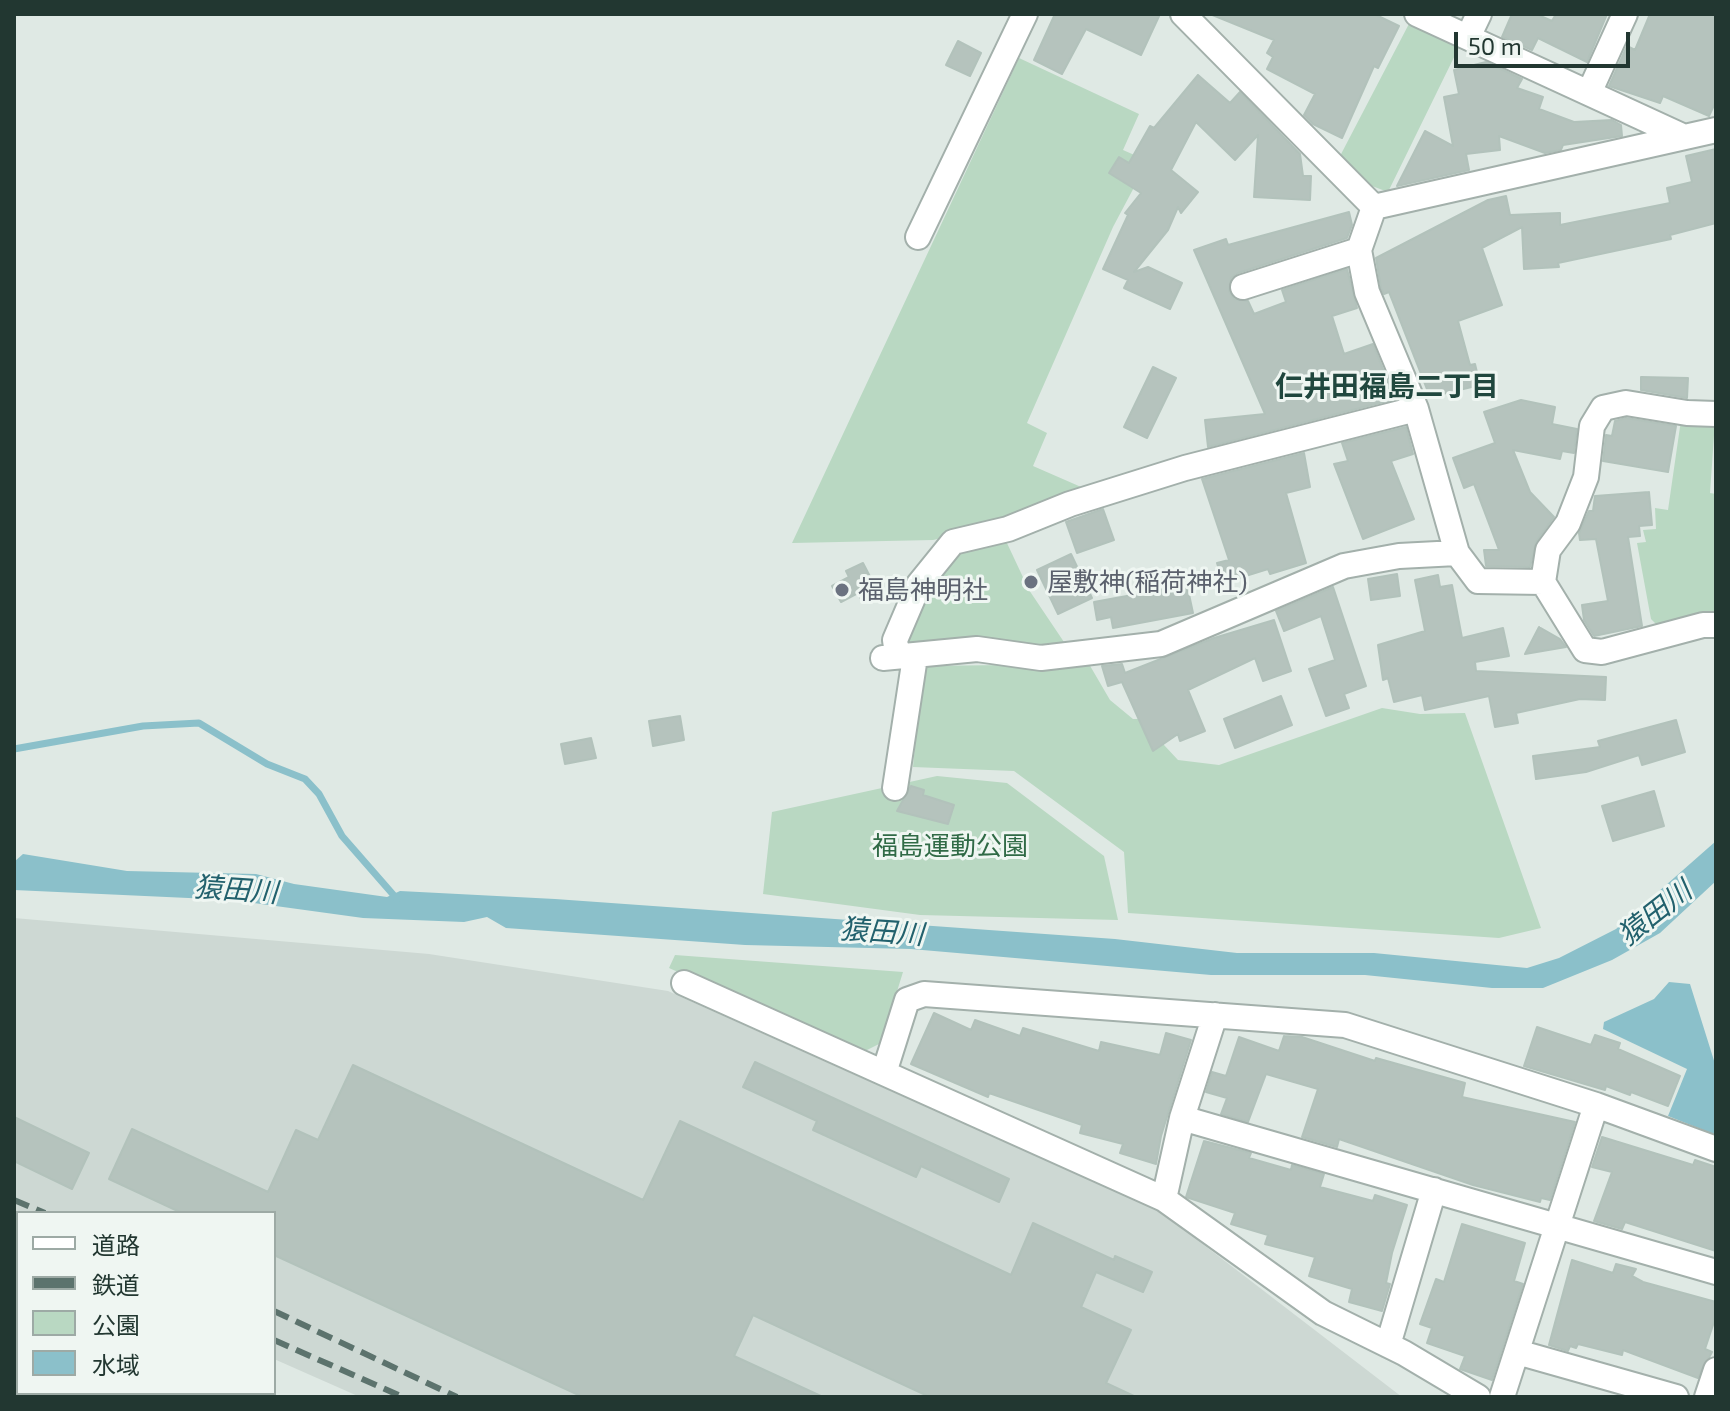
<!DOCTYPE html>
<html>
<head>
<meta charset="utf-8">
<style>
  body { margin:0 }
  #map { position:relative; width:1730px; height:1411px; overflow:hidden; background:#dfe9e4; font-family:"Exo 2","Noto Sans JP",sans-serif }
  canvas { display:block }
  .frame { position:absolute; inset:0; border:16px solid #223731; pointer-events:none }
  .legend { position:absolute; left:16px; top:1211px; width:260px; height:184px; box-sizing:border-box; background:#eff6f2; border:2px solid #9daaa5; margin:0; padding:10px 14px; list-style:none; font-size:24px; color:#223731 }
  .legend li { display:flex; align-items:center; gap:16px; height:40px }
  .legend b { width:40px; border:2px solid #9daaa5 }
  .scale { position:absolute; left:1454px; top:32px; width:176px; height:36px; box-sizing:border-box; border:4px solid #223731; border-top:0; padding-left:10px; font-size:24px; line-height:28px; white-space:nowrap; color:#223731; -webkit-text-stroke:6px #eff6f2; paint-order:stroke }
</style>
</head>
<body>
<div id="map">
<canvas width="1730" height="1411"></canvas>
<div class="frame"></div>
<ul class="legend">
<li><b style="height:10px;background:#fff"></b>道路</li>
<li><b style="height:10px;background:#5c736d"></b>鉄道</li>
<li><b style="height:22px;background:#b9d8c2"></b>公園</li>
<li><b style="height:22px;background:#8bc0ca"></b>水域</li>
</ul>
<div class="scale">50 m</div>
</div>
<script>
const c = document.querySelector('canvas').getContext('2d');
c.lineJoin = 'round';
function fillPath(path, color) { c.fillStyle = color; c.fill(path, 'evenodd'); }
const poly = rows => new Path2D(rows.map(r => 'M' + r).join(''));
function strokePath(path, color, width, dash) { c.strokeStyle = color; c.lineWidth = width; c.lineCap = dash ? 'butt' : 'round'; c.setLineDash(dash || []); c.stroke(path); }
function label(font, color, halo, rows, align = 'center') {
  c.font = font + ' "Exo 2","Noto Sans JP",sans-serif'; c.lineWidth = 6; c.setLineDash([]); c.textBaseline = 'middle'; c.strokeStyle = halo; c.fillStyle = color; for (const [text, x, y, turn = 0] of rows) {
    c.save(); c.translate(x, y); c.rotate((+turn || 0) * Math.PI / 180); c.textAlign = isNaN(turn) ? turn : align; if (halo) c.strokeText(text, 0, 0); c.fillText(text, 0, 0); c.restore();
  }
}
fillPath(poly([
  [14,918,429,954,668,991,1161,1212,1402,1397,360,1397,274,1359,274,1213,18,1213,18,1249,14,1248]
]), '#cdd8d3');
fillPath(poly([
  [1411,20,1461,43,1388,192,1364,183,1339,158],
  [1019,58,1139,114,1123,150,1148,161,1113,227,1027,423,1047,433,1033,466,1088,490,1009,523,933,540,792,543],
  [1681,420,1715,421,1710,493,1716,494,1716,617,1660,628,1651,619,1637,543,1646,542,1643,530,1656,529,1655,508,1668,510],
  [1006,541,1029,590,1066,645,985,642,911,646,908,631,938,571,956,553],
  [1089,664,1110,700,1133,719,1152,719,1164,745,1178,760,1219,765,1382,708,1420,714,1465,713,1541,928,1499,938,1128,913,1124,852,1014,771,913,767,922,666],
  [937,776,1007,783,1104,856,1118,920,920,915,763,894,772,812],
  [675,955,903,972,881,1043,861,1053,669,968]
]), '#b9d8c2');
fillPath(poly([
  [1716,841,1716,881,1660,933,1612,960,1543,988,1492,988,1365,975,1211,975,911,949,745,945,506,928,487,917,464,922,363,918,232,900,14,890,14,862,23,854,127,871,256,874,294,884,387,897,400,891,555,899,1115,939,1237,953,1374,953,1527,968,1559,958,1616,929],
  [1669,982,1690,984,1716,1067,1716,1135,1668,1116,1687,1069,1603,1029,1604,1022,1654,999]
]), '#8bc0ca');
strokePath(poly([
  [14,749,143,726,199,723,267,764,305,779,319,794,342,836,397,899]
]), '#8bc0ca', 7);
const building = poly([
  [1055,14,1160,14,1141,55,1086,29,1062,74,1034,60,1055,14],
  [1210,14,1374,14,1399,26,1378,68,1374,66,1342,138,1313,124,1304,115,1315,94,1267,69,1273,57,1267,53,1274,40,1210,14],
  [1512,14,1536,14,1552,21,1556,14,1607,14,1587,62,1538,38,1532,50,1502,37,1512,14],
  [1650,14,1716,14,1716,101,1709,116,1663,96,1660,103,1609,86,1627,46,1635,50,1650,14],
  [958,41,981,53,970,76,946,65,958,41],
  [1486,62,1522,79,1517,88,1543,97,1539,109,1574,122,1612,120,1621,125,1622,136,1563,145,1561,150,1545,153,1499,136,1500,150,1466,154,1469,170,1397,186,1425,131,1453,146,1444,97,1459,94,1454,70,1486,62],
  [1198,75,1230,103,1240,92,1300,154,1303,176,1311,176,1310,200,1254,197,1258,135,1235,160,1196,122,1171,170,1198,192,1181,213,1178,207,1168,230,1134,272,1148,267,1182,283,1170,309,1124,288,1128,280,1103,269,1128,215,1125,213,1141,193,1109,173,1119,157,1129,163,1150,126,1154,128,1198,75],
  [1716,149,1716,223,1670,235,1671,239,1558,263,1559,267,1524,269,1522,227,1482,248,1502,305,1458,321,1470,365,1475,364,1480,385,1430,397,1389,292,1384,294,1381,288,1376,258,1488,200,1506,196,1510,215,1560,213,1560,225,1670,203,1667,188,1692,182,1686,156,1716,149],
  [1349,212,1352,225,1347,238,1238,273,1231,278,1229,291,1234,299,1248,301,1254,314,1286,302,1282,290,1347,269,1357,308,1332,316,1344,354,1373,344,1395,399,1208,447,1205,420,1265,414,1194,250,1226,239,1228,245,1349,212],
  [1153,367,1176,378,1147,438,1124,427,1153,367],
  [1641,377,1688,378,1687,398,1641,390,1641,377],
  [1521,400,1555,407,1552,424,1577,429,1574,453,1562,451,1560,459,1513,450,1530,492,1554,517,1536,542,1530,567,1486,566,1484,550,1499,550,1474,484,1464,488,1453,458,1495,443,1484,412,1521,400],
  [1626,418,1676,426,1668,472,1603,461,1606,435,1612,436,1615,421,1626,418],
  [1406,427,1413,454,1391,461,1414,519,1363,539,1334,464,1348,461,1342,443,1406,427],
  [1304,453,1310,487,1286,493,1306,563,1270,574,1268,569,1223,583,1217,563,1229,560,1202,479,1304,453],
  [1649,492,1652,525,1639,526,1640,536,1628,537,1642,626,1594,636,1584,620,1582,605,1608,601,1596,539,1580,540,1579,533,1589,511,1593,511,1595,496,1649,492],
  [1103,509,1114,540,1077,553,1066,522,1103,509],
  [1071,554,1092,598,1058,614,1037,570,1071,554],
  [863,563,878,592,862,601,858,593,841,602,832,586,849,577,846,571,863,563],
  [1397,574,1400,596,1371,600,1368,579,1397,574],
  [1438,575,1440,587,1452,585,1462,638,1503,628,1509,656,1475,662,1476,671,1606,677,1605,700,1580,699,1516,713,1518,723,1495,727,1489,696,1425,710,1422,695,1394,702,1388,678,1383,680,1378,645,1425,631,1415,580,1438,575],
  [1187,585,1193,613,1113,628,1111,617,1097,620,1094,602,1187,585],
  [1333,587,1366,686,1344,694,1349,708,1326,716,1309,669,1335,660,1321,616,1284,631,1276,611,1333,587],
  [1274,620,1291,671,1263,681,1255,658,1188,690,1205,731,1180,741,1178,734,1153,751,1122,682,1108,686,1102,666,1122,664,1125,673,1214,638,1274,620],
  [1539,627,1560,639,1566,647,1525,654,1539,627],
  [1281,696,1292,725,1235,748,1224,719,1281,696],
  [680,716,684,740,653,746,649,721,680,716],
  [1676,720,1685,752,1642,765,1639,755,1586,772,1536,779,1533,756,1600,747,1598,741,1676,720],
  [591,738,596,758,565,764,561,744,591,738],
  [911,786,924,790,923,795,954,805,948,824,897,811,911,786],
  [1654,791,1664,826,1613,841,1602,806,1654,791],
  [934,1013,971,1030,975,1020,1020,1036,1023,1028,1099,1051,1101,1042,1160,1055,1166,1033,1191,1040,1161,1136,1156,1164,1120,1153,1123,1144,1080,1133,1082,1125,989,1093,988,1097,911,1064,934,1013],
  [1537,1027,1591,1045,1595,1035,1620,1043,1618,1049,1680,1076,1668,1106,1631,1092,1630,1095,1606,1086,1605,1090,1524,1066,1537,1027],
  [1284,1036,1302,1037,1375,1061,1376,1058,1465,1083,1462,1097,1575,1122,1550,1200,1541,1198,1540,1202,1473,1185,1339,1139,1337,1147,1302,1137,1318,1089,1266,1074,1248,1122,1221,1114,1227,1098,1206,1092,1212,1072,1226,1076,1239,1037,1279,1051,1284,1036],
  [755,1062,1009,1179,999,1202,921,1166,916,1177,813,1130,817,1121,743,1087,755,1062],
  [353,1065,643,1200,680,1121,1011,1275,1033,1223,1114,1260,1115,1256,1152,1272,1143,1292,1096,1272,1081,1307,1131,1330,1106,1383,1136,1397,930,1397,753,1315,734,1356,823,1397,583,1397,274,1255,274,1213,182,1213,109,1179,132,1129,268,1192,296,1130,318,1140,353,1065],
  [14,1117,89,1153,72,1189,14,1161,14,1117],
  [1602,1137,1693,1165,1695,1160,1716,1167,1716,1251,1625,1222,1622,1229,1594,1221,1612,1172,1592,1167,1602,1137],
  [1204,1141,1251,1153,1249,1158,1291,1170,1292,1165,1324,1174,1320,1187,1373,1201,1375,1195,1407,1205,1392,1253,1386,1283,1390,1284,1382,1311,1349,1302,1352,1289,1309,1276,1315,1257,1265,1244,1268,1235,1231,1224,1235,1213,1186,1197,1204,1141],
  [1462,1224,1525,1243,1514,1281,1523,1284,1492,1380,1460,1369,1465,1356,1427,1343,1432,1328,1420,1324,1436,1279,1444,1282,1462,1224],
  [1572,1260,1613,1273,1616,1264,1636,1269,1632,1276,1643,1282,1716,1302,1716,1316,1705,1349,1712,1352,1698,1378,1623,1350,1622,1355,1578,1344,1576,1348,1570,1346,1568,1351,1549,1345,1572,1260]
]);
fillPath(building, '#b5c3bd');
strokePath(building, '#b2c2bb', 2);
const street = poly([
  [1183,14,1374,207,1716,130],
  [1417,14,1682,136],
  [1468,37,1479,14],
  [1589,93,1625,14],
  [1374,207,1359,250,1367,292,1416,409,1457,553,1478,581,1543,582,1585,650,1602,652,1703,625,1716,625],
  [918,237,1025,14],
  [1243,287,1359,250],
  [1543,582,1548,550,1568,523,1586,477,1592,426,1603,408,1626,403,1687,413,1716,414],
  [897,654,895,640,919,584,953,542,1008,529,1070,504,1185,468,1416,409],
  [883,658,977,649,1041,658,1161,644,1344,566,1399,556,1457,553],
  [895,788,915,657],
  [684,983,1164,1199,1323,1313,1404,1353,1478,1397],
  [884,1073,907,1000,924,994,1345,1025,1596,1105,1716,1149],
  [1182,1118,1716,1272],
  [1164,1199,1182,1118,1215,1015],
  [1388,1345,1434,1190],
  [1517,1352,1676,1397],
  [1502,1397,1596,1105],
  [1707,1397,1716,1370]
]);
strokePath(street, '#a3b0ab', 28);
strokePath(street, '#fff', 24);
strokePath(poly([
  [14,1200,45,1213],
  [14,1227,18,1228],
  [274,1311,457,1397],
  [274,1340,403,1397]
]), '#5c736d', 6, [16, 8]);
for (const [x, y, r, color] of [
  [1031,582,8,"#6b7280"],
  [842,590,8,"#6b7280"]
]) { const dot = new Path2D(); dot.arc(x, y, r, 0, 2 * Math.PI); c.fillStyle = color; c.fill(dot); strokePath(dot, '#eff6f2', 3); }
label('26px', '#5b616d', '#eff6f2', [
  ["屋敷神(稲荷神社)",1047,582],
  ["福島神明社",858,590]
], 'left');
label('26px', '#306a46', '#eff6f2', [
  ["福島運動公園",950,846]
]);
label('bold 28px', '#20473e', '#eff6f2', [
  ["仁井田福島二丁目",1387,387]
]);
label('italic 28px', '#22616d', '#eff6f2', [
  ["猿田川",236,890,4],
  ["猿田川",1655,913,-38],
  ["猿田川",882,932,4]
]);
</script>
</body>
</html>
